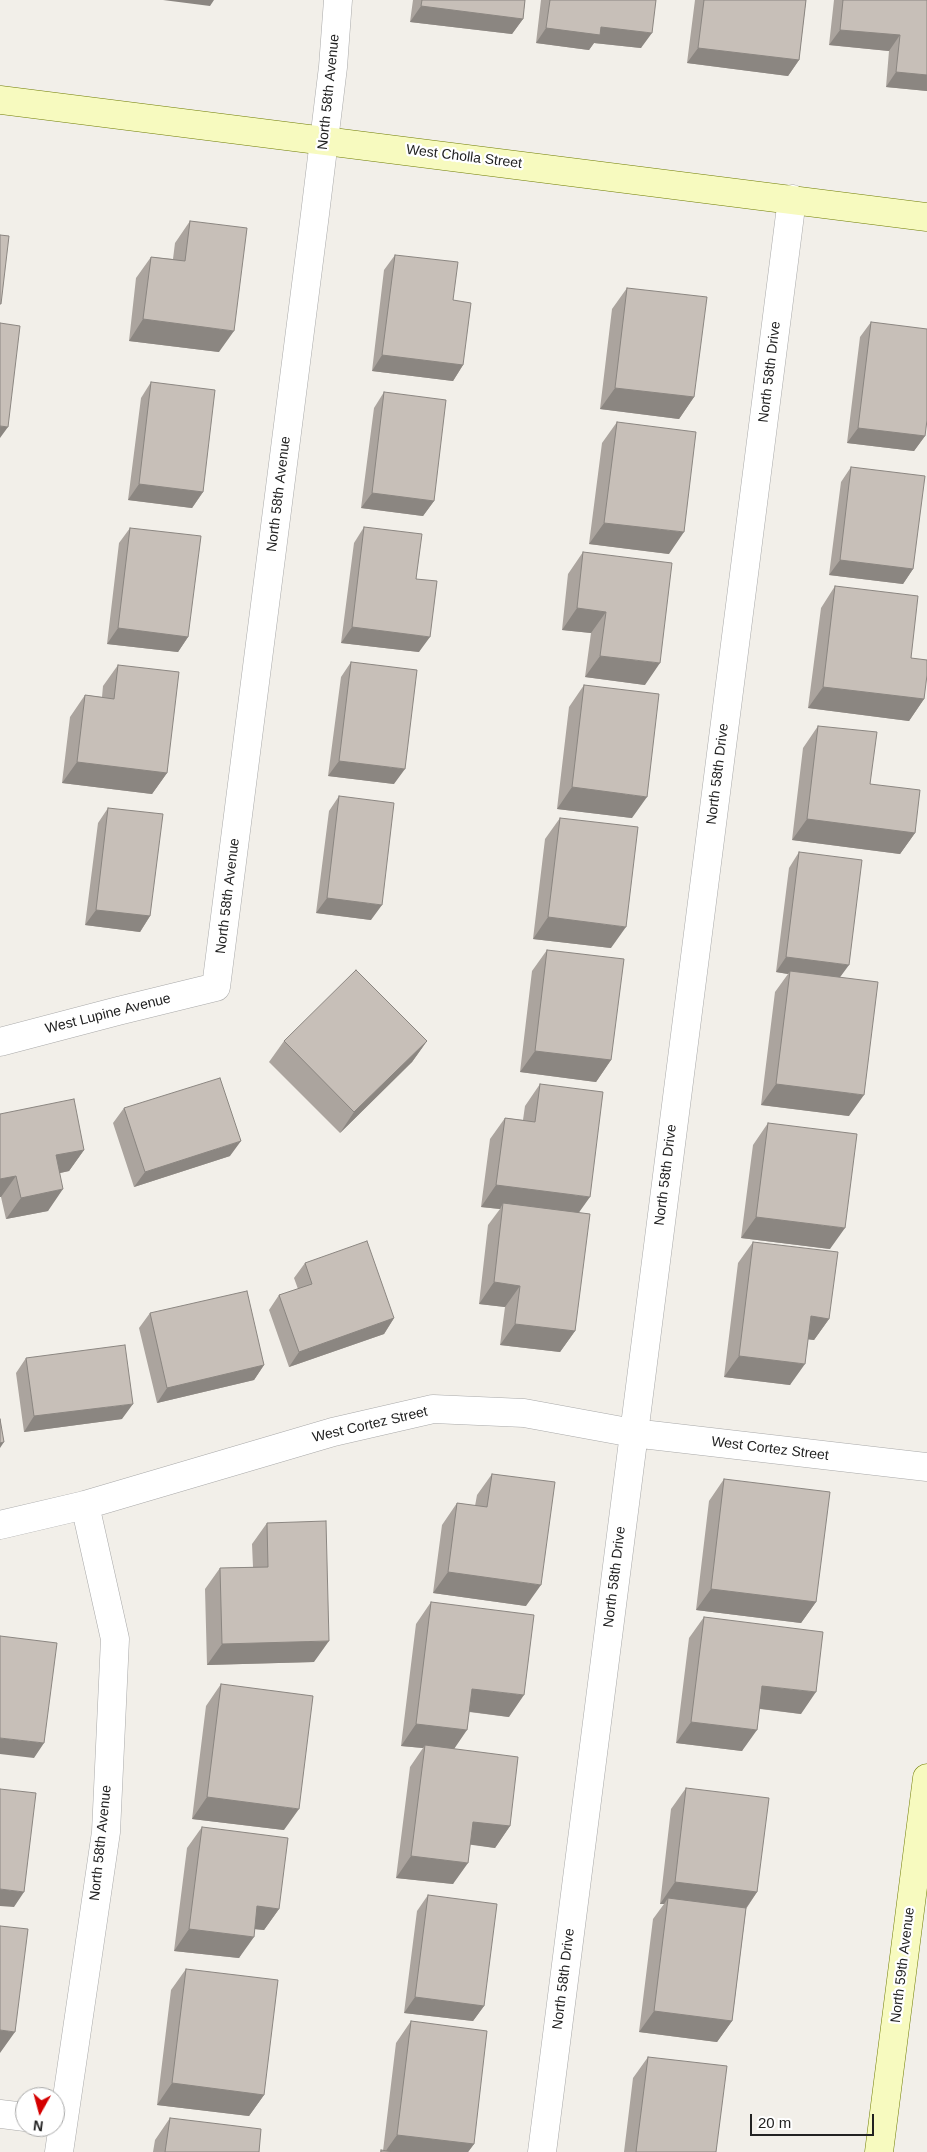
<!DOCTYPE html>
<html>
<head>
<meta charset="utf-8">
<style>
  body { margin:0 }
  #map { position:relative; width:927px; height:2152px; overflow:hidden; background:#f2efe9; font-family:Arial,sans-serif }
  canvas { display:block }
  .north { position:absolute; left:15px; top:2087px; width:50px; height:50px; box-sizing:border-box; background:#fff; border:1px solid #a7a7a7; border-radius:50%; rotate:187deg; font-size:14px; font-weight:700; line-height:20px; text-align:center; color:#222 }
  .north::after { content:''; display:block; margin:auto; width:18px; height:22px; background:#d40000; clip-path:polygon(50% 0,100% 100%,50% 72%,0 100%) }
  .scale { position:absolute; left:750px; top:2114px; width:124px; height:22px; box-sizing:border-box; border:2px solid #222; border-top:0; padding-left:6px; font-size:15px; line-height:18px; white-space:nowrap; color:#222; -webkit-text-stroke:4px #fff; paint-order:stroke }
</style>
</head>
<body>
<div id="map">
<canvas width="927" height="2152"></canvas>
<div class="north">N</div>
<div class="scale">20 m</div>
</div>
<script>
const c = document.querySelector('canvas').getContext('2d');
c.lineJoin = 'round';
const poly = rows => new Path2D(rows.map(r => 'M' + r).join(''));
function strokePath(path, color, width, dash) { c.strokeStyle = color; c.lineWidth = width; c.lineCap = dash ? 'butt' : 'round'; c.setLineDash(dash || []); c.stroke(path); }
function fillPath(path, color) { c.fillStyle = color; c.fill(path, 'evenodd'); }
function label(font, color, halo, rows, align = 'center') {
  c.font = font + ' Arial,sans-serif'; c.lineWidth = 4.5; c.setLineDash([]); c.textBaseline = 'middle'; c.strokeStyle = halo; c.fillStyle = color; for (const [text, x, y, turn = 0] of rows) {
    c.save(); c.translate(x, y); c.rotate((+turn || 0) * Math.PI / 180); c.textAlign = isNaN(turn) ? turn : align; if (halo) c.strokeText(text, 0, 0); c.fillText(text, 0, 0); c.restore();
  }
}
const street = poly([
  [0,1042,118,1011,216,987,315,214,333,67,338,0],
  [0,1525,85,1505,333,1432,433,1409,524,1413,633,1433,927,1467],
  [0,2114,25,2117],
  [59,2152,106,1832,115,1639,85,1505],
  [542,2152,792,199]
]);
const secondary = poly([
  [0,100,927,217],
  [879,2152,927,1778]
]);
strokePath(street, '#a9a9a9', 29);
strokePath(secondary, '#707d05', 29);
strokePath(street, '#fff', 28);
strokePath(secondary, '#f7fabf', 28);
fillPath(poly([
  [413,0,525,0,523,19,512,34,410,22],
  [541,0,656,0,641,48,594,43,589,50,536,43],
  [695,0,806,0,799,60,788,76,687,63],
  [834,0,927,0,927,91,886,87,889,51,829,45],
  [190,221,219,352,129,341,136,278,151,257,173,259,175,243],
  [395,255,453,300,463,365,453,381,372,371,384,270],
  [627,288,694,397,679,419,600,409,612,309],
  [871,322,925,436,914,451,847,443,860,337],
  [151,382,203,492,192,508,128,500,141,398],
  [384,392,434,501,423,516,361,508,374,408],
  [617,422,669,554,589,544,602,443],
  [851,467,913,569,903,584,829,575,841,482],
  [364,527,416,579,419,652,341,643,354,543],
  [130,528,188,637,178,652,107,644,119,543],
  [583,552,645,685,585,677,591,633,562,630,568,574],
  [835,586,911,658,924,699,909,721,808,708,821,608],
  [351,662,394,784,328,776,341,677],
  [118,665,167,773,152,794,62,783,70,717,85,695,102,697,103,686],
  [584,685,632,818,557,809,569,707],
  [818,726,915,833,900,854,792,840,803,748],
  [339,796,371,920,316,913,329,811],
  [108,808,150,916,140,932,85,925,98,823],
  [560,818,611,948,533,939,545,839],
  [799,852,840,977,849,1116,761,1105,775,992,788,974,776,972,789,868],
  [547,950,611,1060,596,1082,520,1072,532,971],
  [284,1041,427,1041,412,1062,340,1133,269,1062],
  [540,1084,579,1213,575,1331,560,1352,500,1345,505,1307,479,1304,488,1225,500,1209,481,1207,490,1139,505,1118,523,1120,525,1106],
  [124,1108,230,1156,134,1187,113,1123],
  [0,1114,84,1150,69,1171,60,1173,48,1211,6,1219,1,1197],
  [768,1123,830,1249,741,1238,753,1145],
  [753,1242,829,1319,814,1340,808,1339,790,1385,724,1377,738,1263],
  [305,1263,394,1318,384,1334,289,1367,269,1310,279,1295,298,1289,294,1278],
  [150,1313,264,1365,254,1380,157,1403,139,1328],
  [26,1358,122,1419,24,1432,16,1373],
  [492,1474,526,1606,433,1593,442,1525,457,1503,475,1506,477,1495],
  [724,1479,816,1602,801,1623,696,1610,709,1501],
  [267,1523,314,1662,207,1665,205,1589,220,1568,253,1567,252,1544],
  [431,1602,509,1717,469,1712,454,1749,510,1826,495,1848,470,1844,453,1884,396,1878,410,1767,423,1748,401,1746,416,1624],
  [704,1617,801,1714,760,1709,742,1751,676,1743,689,1638],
  [221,1684,284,1830,192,1819,206,1706],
  [686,1788,757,1892,746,1909,732,2021,717,2042,639,2032,653,1919,664,1904,660,1904,671,1809],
  [202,1827,279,1909,264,1930,255,1929,239,1958,174,1951,187,1848],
  [428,1895,484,2006,473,2021,404,2013,417,1911],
  [186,1969,264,2095,249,2116,157,2105,171,1990],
  [411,2021,474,2144,468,2152,380,2152,381,2150,383,2151,396,2043],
  [648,2057,716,2152,624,2152,633,2078],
  [170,2118,259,2152,153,2152,155,2140]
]), '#aba49e');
fillPath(poly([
  [163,0,214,0,210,6],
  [421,6,523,19,512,34,410,22],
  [601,27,652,33,641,48,594,43,589,50,536,43,546,28],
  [840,30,900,35,889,51,829,45],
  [698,48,799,60,788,76,687,63],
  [896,72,927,75,927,91,886,87],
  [143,319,234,331,219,352,129,341],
  [382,355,463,365,453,381,372,371],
  [615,388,694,397,679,419,600,409],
  [0,426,8,427,0,438],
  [858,428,925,436,914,451,847,443],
  [139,484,203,492,192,508,128,500],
  [372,493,434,501,423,516,361,508],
  [604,523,684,532,669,554,589,544],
  [840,560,913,569,903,584,829,575],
  [577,608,606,612,591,633,562,630],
  [352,627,430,637,419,652,341,643],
  [118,628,188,637,178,652,107,644],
  [600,656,660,663,645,685,585,677],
  [823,687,924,699,909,721,808,708],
  [339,761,405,769,394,784,328,776],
  [77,762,167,773,152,794,62,783],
  [572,787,647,797,632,818,557,809],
  [807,819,915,833,900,854,792,840],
  [327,898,382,905,371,920,316,913],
  [96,910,150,916,140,932,85,925],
  [548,917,626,927,611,948,533,939],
  [786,957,849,965,838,980,790,971,788,974,776,972],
  [427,1041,412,1062,340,1133,354,1112],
  [535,1051,611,1060,596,1082,520,1072],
  [776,1084,864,1095,849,1116,761,1105],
  [241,1141,230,1156,134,1187,145,1172],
  [84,1150,69,1171,42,1177,56,1155],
  [16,1176,1,1197,0,1197,0,1179],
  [496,1185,590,1197,575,1218,503,1203,500,1209,481,1207],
  [63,1189,48,1211,6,1219,21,1198],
  [756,1217,845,1228,830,1249,741,1238],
  [494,1282,520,1286,505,1307,479,1304],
  [811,1316,829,1319,814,1340,796,1338],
  [394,1318,384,1334,289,1367,299,1352],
  [515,1324,575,1331,560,1352,500,1345],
  [739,1356,805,1364,790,1385,724,1377],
  [264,1365,254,1380,157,1403,167,1388],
  [133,1404,122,1419,24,1432,34,1416],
  [4,1442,0,1448,0,1443],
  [448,1572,541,1585,526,1606,433,1593],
  [711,1589,816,1602,801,1623,696,1610],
  [329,1641,314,1662,207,1665,222,1644],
  [762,1686,816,1692,801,1714,747,1707],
  [472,1689,524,1695,509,1717,457,1710],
  [691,1722,757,1730,742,1751,676,1743],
  [416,1724,467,1730,452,1752,425,1745,423,1748,401,1746],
  [0,1738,44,1743,34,1758,0,1754],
  [207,1797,299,1809,284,1830,192,1819],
  [473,1822,510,1826,495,1848,458,1843],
  [411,1856,468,1863,453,1884,396,1878],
  [675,1882,757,1892,742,1914,668,1898,664,1904,660,1904],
  [0,1889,24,1892,14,1907,0,1906],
  [257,1906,279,1909,264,1930,243,1928],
  [189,1929,254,1937,239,1958,174,1951],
  [415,1997,484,2006,473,2021,404,2013],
  [654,2011,732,2021,717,2042,639,2032],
  [0,2030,15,2032,0,2053],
  [172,2083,264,2095,249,2116,157,2105],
  [397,2135,474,2144,468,2152,385,2152]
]), '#8b8681');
const building = poly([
  [422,0,525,0,523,19,421,6,422,0],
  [550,0,656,0,652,33,601,27,600,35,546,28,550,0],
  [704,0,806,0,799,60,698,48,704,0],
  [843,0,927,0,927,75,896,72,900,35,840,30,843,0],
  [190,221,247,228,234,331,143,319,151,257,185,261,190,221],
  [0,235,9,236,1,304,0,304,0,235],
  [395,255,458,262,453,300,471,303,463,365,382,355,395,255],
  [627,288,707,297,694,397,615,388,627,288],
  [871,322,927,329,927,420,925,436,858,428,871,322],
  [0,323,20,326,8,427,0,426,0,323],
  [151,382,215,390,203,492,139,484,151,382],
  [384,392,446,400,434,501,372,493,384,392],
  [617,422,696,432,684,532,604,523,617,422],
  [851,467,925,476,913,569,840,560,851,467],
  [364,527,422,534,416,579,437,581,430,637,352,627,364,527],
  [130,528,201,536,188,637,118,628,130,528],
  [583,552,672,563,660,663,600,656,606,612,577,608,583,552],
  [835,586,918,596,911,658,927,660,927,675,924,699,823,687,835,586],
  [351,662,417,670,405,769,339,761,351,662],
  [118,665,179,672,167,773,77,762,85,695,114,699,118,665],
  [584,685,659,694,647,797,572,787,584,685],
  [818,726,877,732,870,784,920,790,915,833,807,819,818,726],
  [339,796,394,803,382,905,327,898,339,796],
  [108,808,163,814,150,916,96,910,108,808],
  [560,818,638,827,626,927,548,917,560,818],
  [799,852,862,860,849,965,786,957,799,852],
  [547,950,624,959,611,1060,535,1051,547,950],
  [356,970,427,1041,354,1112,284,1041,356,970],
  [790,971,878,982,864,1095,776,1084,790,971],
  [220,1078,241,1141,145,1172,124,1108,220,1078],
  [540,1084,603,1092,590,1197,496,1185,505,1118,535,1122,540,1084],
  [74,1099,84,1150,56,1155,63,1189,21,1198,16,1176,0,1179,0,1114,74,1099],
  [768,1123,857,1134,845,1228,756,1217,768,1123],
  [503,1203,590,1214,575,1331,515,1324,520,1286,494,1282,503,1203],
  [367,1241,394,1318,299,1352,279,1295,312,1284,305,1263,367,1241],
  [753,1242,838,1252,829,1319,811,1316,805,1364,739,1356,753,1242],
  [247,1291,264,1365,167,1388,150,1313,247,1291],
  [125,1345,133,1404,34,1416,26,1358,125,1345],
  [0,1419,4,1442,0,1443,0,1419],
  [492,1474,555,1482,541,1585,448,1572,457,1503,487,1507,492,1474],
  [724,1479,830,1492,816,1602,711,1589,724,1479],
  [326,1521,329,1641,222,1644,220,1568,268,1567,267,1523,326,1521],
  [431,1602,534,1615,524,1695,472,1689,467,1730,416,1724,431,1602],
  [704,1617,823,1632,816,1692,762,1686,757,1730,691,1722,704,1617],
  [0,1636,57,1643,44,1743,0,1738,0,1636],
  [221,1684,313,1696,299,1809,207,1797,221,1684],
  [425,1745,518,1757,510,1826,473,1822,468,1863,411,1856,425,1745],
  [686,1788,769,1798,757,1892,675,1882,686,1788],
  [0,1789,36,1793,24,1892,0,1889,0,1789],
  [202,1827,288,1838,279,1909,257,1906,254,1937,189,1929,202,1827],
  [428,1895,497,1904,484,2006,415,1997,428,1895],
  [668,1898,746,1908,732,2021,654,2011,668,1898],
  [0,1926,28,1929,15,2032,0,2030,0,1926],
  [186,1969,278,1980,264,2095,172,2083,186,1969],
  [411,2021,487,2031,474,2144,397,2135,411,2021],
  [648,2057,727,2066,716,2152,636,2152,648,2057],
  [170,2118,261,2129,259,2152,165,2152,170,2118],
  [381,2150,394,2152,381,2152,381,2150]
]);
fillPath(building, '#c7bfb8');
strokePath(building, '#8b8681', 1);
label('14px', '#222', '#fff', [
  ["North 58th Avenue",329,92,-84],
  ["West Cholla Street",464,157,7],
  ["North 58th Drive",770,372,-83],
  ["North 58th Avenue",279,494,-83],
  ["North 58th Drive",718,774,-83],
  ["North 58th Avenue",228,896,-83],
  ["West Lupine Avenue",108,1014,-14],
  ["North 58th Drive",666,1175,-83],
  ["West Cortez Street",370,1425,-13],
  ["West Cortez Street",770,1449,7],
  ["North 58th Drive",615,1577,-83],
  ["North 58th Avenue",101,1843,-84],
  ["North 59th Avenue",903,1965,-83],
  ["North 58th Drive",564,1979,-83]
]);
</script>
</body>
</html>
